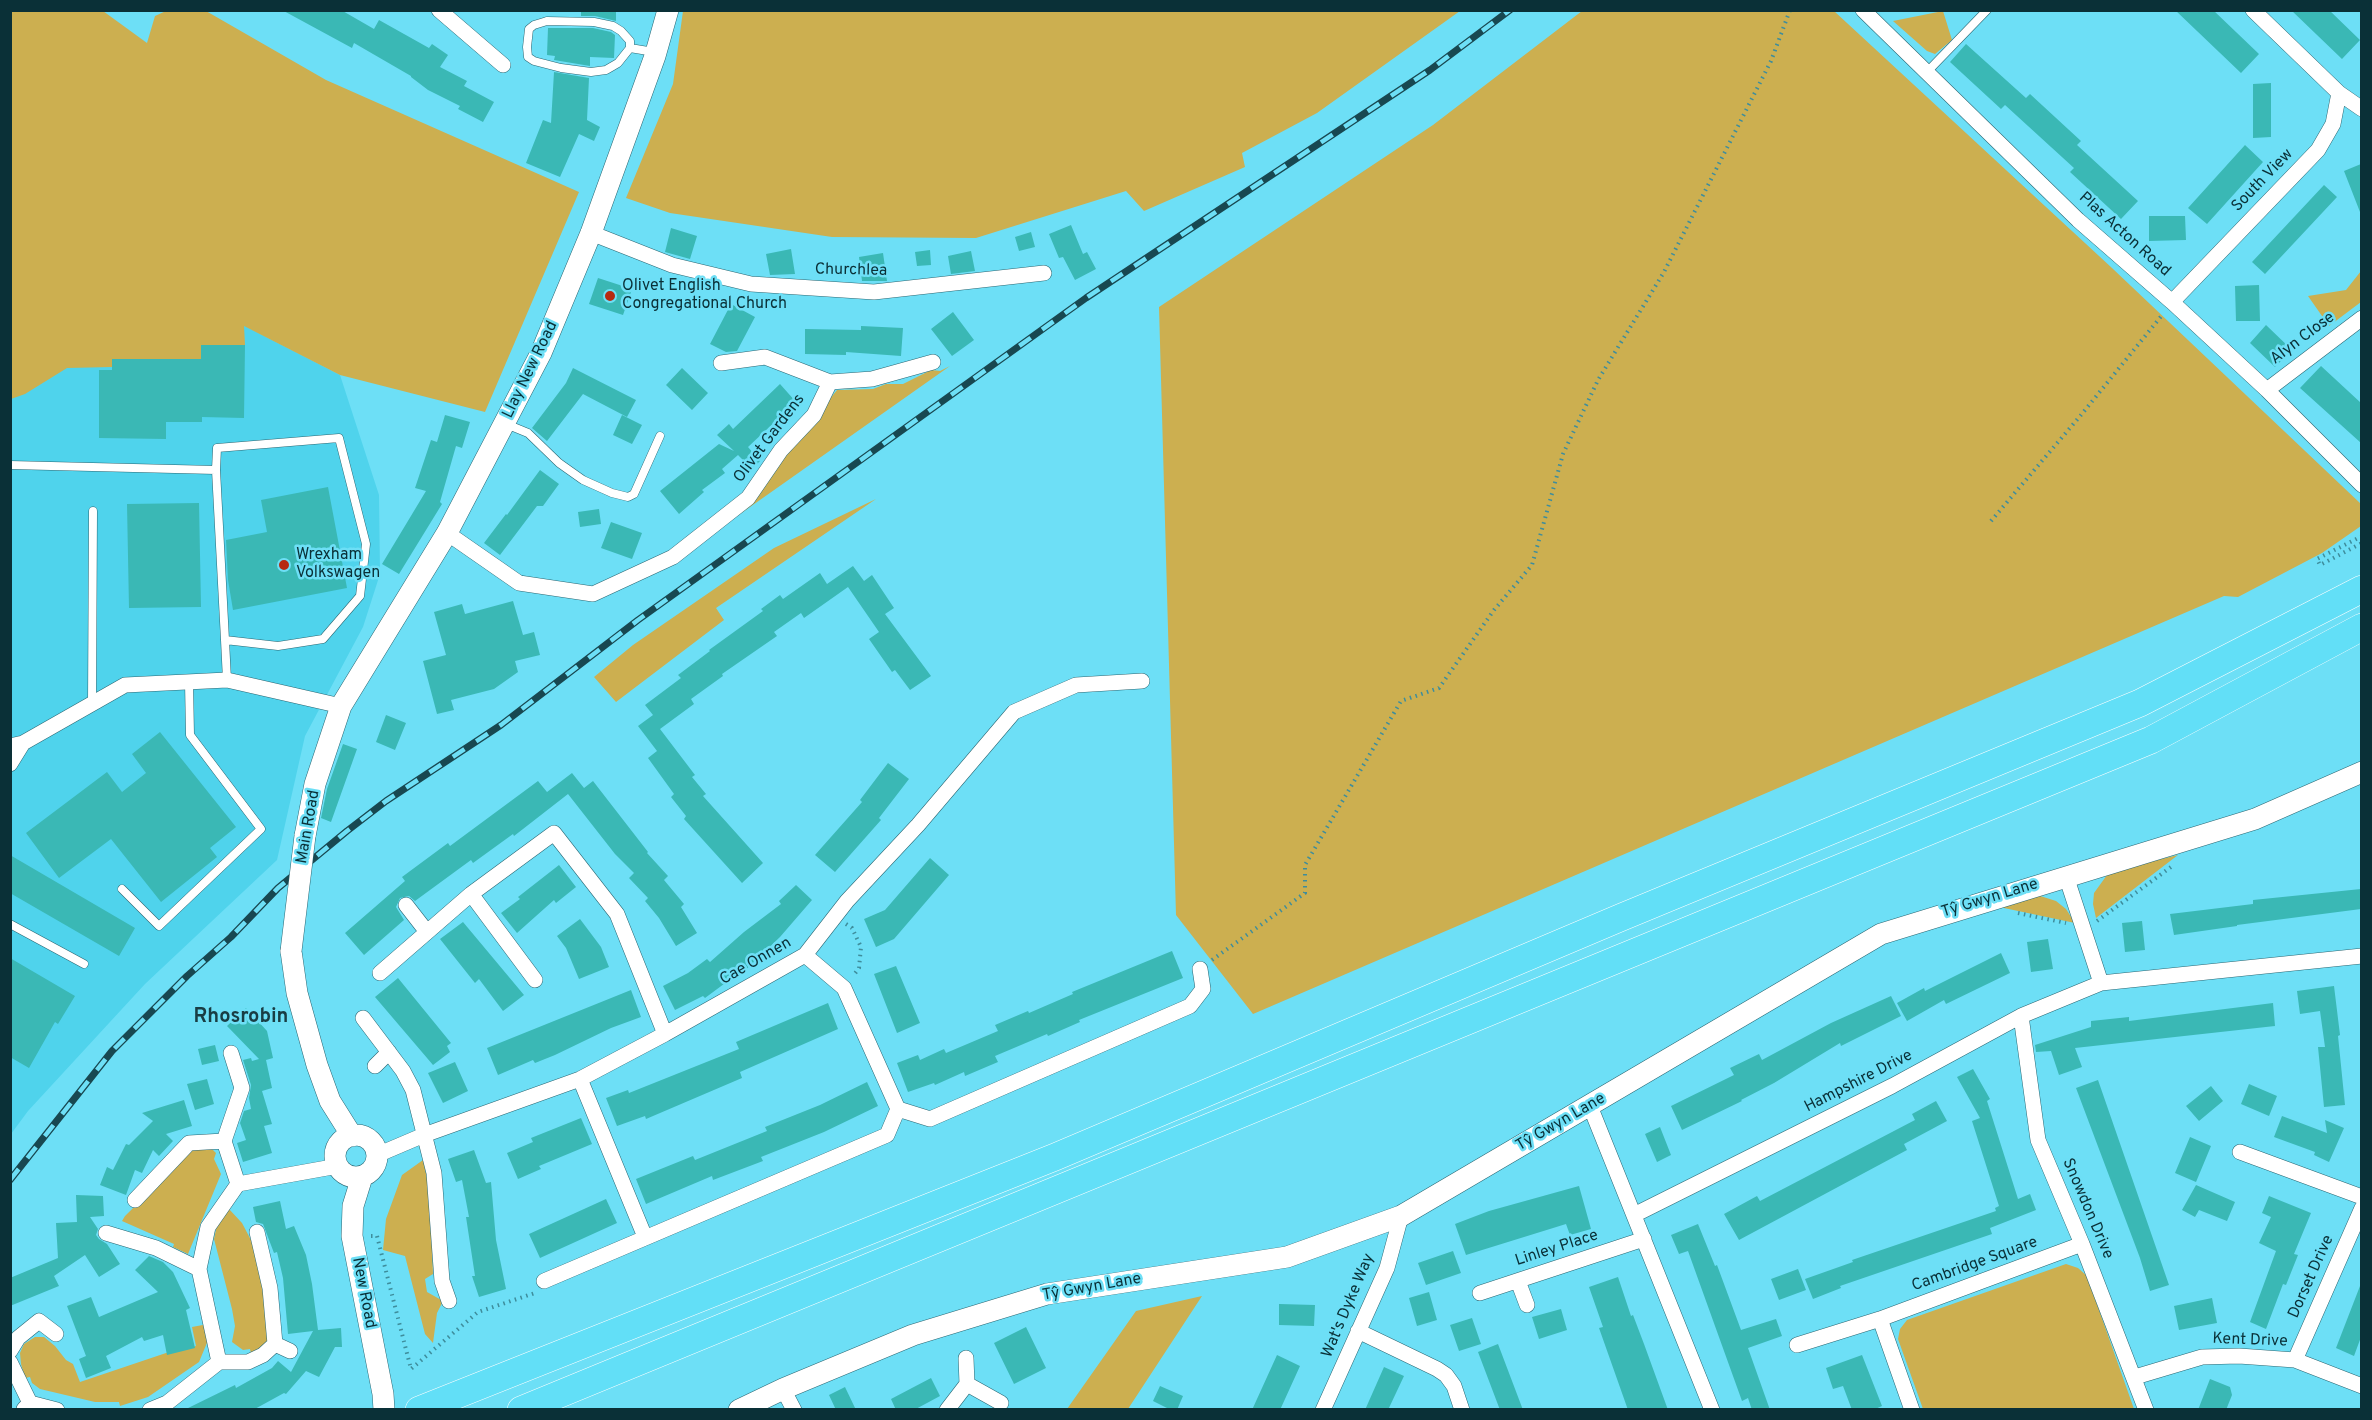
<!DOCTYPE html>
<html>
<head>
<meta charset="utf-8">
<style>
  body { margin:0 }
  #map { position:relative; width:2372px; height:1420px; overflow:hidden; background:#6ddff6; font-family:Overpass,sans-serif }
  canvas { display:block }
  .frame { position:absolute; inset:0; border:12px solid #0a3037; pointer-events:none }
</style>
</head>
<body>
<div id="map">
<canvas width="2372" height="1420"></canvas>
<div class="frame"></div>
</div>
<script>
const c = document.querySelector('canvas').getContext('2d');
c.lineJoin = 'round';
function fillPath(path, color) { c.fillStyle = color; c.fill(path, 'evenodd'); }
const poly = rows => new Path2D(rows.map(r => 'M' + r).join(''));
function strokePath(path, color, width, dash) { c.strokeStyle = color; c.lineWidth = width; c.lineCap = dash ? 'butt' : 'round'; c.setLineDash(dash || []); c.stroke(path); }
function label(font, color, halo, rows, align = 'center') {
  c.font = font + ' Overpass,sans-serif'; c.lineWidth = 5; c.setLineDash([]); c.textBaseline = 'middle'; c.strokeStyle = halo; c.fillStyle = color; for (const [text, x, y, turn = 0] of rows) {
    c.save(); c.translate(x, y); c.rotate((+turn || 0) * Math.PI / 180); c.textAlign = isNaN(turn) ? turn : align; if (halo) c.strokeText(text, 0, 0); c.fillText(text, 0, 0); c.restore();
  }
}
fillPath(poly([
  [243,325,340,375,379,495,380,574,363,627,305,736,277,860,145,984,28,1111,11,1134,11,370]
]), '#4fd3ec');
fillPath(poly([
  [10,11,103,11,147,43,155,16,166,11,206,11,326,80,579,192,485,412,340,375,244,326,245,345,201,345,201,359,112,359,112,367,67,368,25,394,11,399],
  [683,11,683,10,1460,11,1317,113,1242,153,1245,167,1144,211,1126,191,976,238,832,237,670,213,626,198,673,84],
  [1582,11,1834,11,2112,268,2361,504,2361,526,2322,553,2238,597,2224,596,1253,1014,1176,915,1159,307,1433,125],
  [1943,11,1952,40,1935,54,1927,51,1893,21],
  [2361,271,2361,302,2329,326,2308,296,2346,290],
  [950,366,733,519,837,390,873,389,886,384,903,384,931,370,940,371],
  [876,499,716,608,724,620,616,702,594,677,633,645,774,548],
  [2178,855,2096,918,2093,904,2094,893,2107,875,2116,870],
  [2034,894,2056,901,2066,909,2075,923,1985,904],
  [195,1147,211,1148,216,1153,214,1159,221,1174,188,1254,173,1247,174,1244,122,1221,125,1216],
  [423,1160,430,1191,433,1274,425,1279,427,1292,443,1301,437,1313,433,1343,425,1334,405,1256,383,1250,386,1219,402,1175],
  [229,1209,242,1223,252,1242,257,1265,263,1280,268,1336,267,1342,251,1354,250,1349,243,1350,232,1342,235,1326,232,1309,214,1239,217,1225],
  [2066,1264,2078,1268,2087,1276,2134,1409,1923,1409,1898,1339,1900,1329,1907,1320],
  [1202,1296,1128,1409,1067,1409,1136,1311],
  [208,1324,209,1338,199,1362,148,1397,120,1406,119,1402,95,1402,40,1389,32,1383,30,1377,25,1378,21,1364,20,1353,24,1344,35,1337,44,1337,55,1346,66,1360,73,1364,80,1382,166,1353,196,1346,192,1327]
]), '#ccaf50');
fillPath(poly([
  [282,10,341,10,374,29,379,20,429,48,432,44,448,55,440,67,467,81,464,86,494,102,483,122,458,109,460,106,428,90,411,77,411,76,354,43,352,48],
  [581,10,616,10,616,21,595,16,581,16],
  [2175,10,2213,10,2259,54,2241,73],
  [2291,10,2329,10,2360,40,2342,59],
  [548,28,593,28,611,32,615,35,614,58,590,57,590,66,554,60,555,56,547,55],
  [1966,44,2026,98,2030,94,2081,141,2077,145,2138,201,2121,219,2070,172,2074,168,2005,105,2001,109,1950,62],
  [554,72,589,78,587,120,600,127,594,141,579,134,560,177,526,163,543,120,551,123],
  [2271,83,2271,137,2253,138,2253,84],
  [2245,145,2263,162,2207,224,2188,208],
  [2361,164,2361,212,2360,212,2344,171],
  [2324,185,2337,197,2265,274,2252,262],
  [2149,216,2185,216,2186,240,2149,241],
  [1071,225,1083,254,1087,252,1096,269,1075,280,1063,257,1059,258,1049,234],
  [671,228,697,236,690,259,665,252],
  [1031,232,1035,247,1019,251,1015,237],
  [791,249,795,274,770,275,766,254],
  [930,250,931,265,917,266,915,252],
  [971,251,975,271,951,274,948,256],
  [883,253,887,281,862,281,859,257],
  [598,278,632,289,623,315,589,304],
  [2259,285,2260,321,2236,321,2235,286],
  [731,304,755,317,737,351,726,352,710,344],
  [953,312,974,340,952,356,931,329],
  [2266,325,2292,350,2275,367,2250,343],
  [861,326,903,328,901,356,846,352,846,355,805,354,805,329,861,330],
  [201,345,245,345,244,418,202,417,202,422,166,422,166,439,99,438,99,370,112,370,112,359,201,359],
  [2321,366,2361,403,2361,443,2300,388],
  [573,368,636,400,627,417,583,394,547,441,532,428,566,383],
  [682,368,708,393,692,410,666,385],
  [780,384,796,402,748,447,760,461,752,469,738,455,722,469,725,473,702,490,704,492,679,514,660,491,719,444,734,451,717,435,729,424,733,429],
  [445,415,470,422,462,448,456,446,440,502,442,504,399,574,382,564,426,491,415,488,431,440,437,442],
  [622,415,642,425,632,444,613,435],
  [540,470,559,484,543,506,537,506,500,555,484,543,506,514,507,515],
  [328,487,347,588,233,610,228,580,226,540,267,532,261,500],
  [199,503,201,607,129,608,127,504],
  [599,509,601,524,580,527,578,512],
  [611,522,642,533,632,559,601,548],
  [853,566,864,581,872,575,894,608,885,614,931,676,910,690,895,670,892,672,869,639,879,632,848,587,804,618,801,613,774,632,777,636,722,674,723,676,691,699,694,704,660,729,695,775,692,777,706,794,703,796,763,863,742,883,684,819,686,816,671,797,674,794,648,758,657,751,638,726,653,715,645,705,681,678,678,675,710,651,709,650,763,611,761,609,780,595,783,599,820,573,827,584],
  [513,601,523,635,534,632,540,655,515,661,518,672,494,689,451,700,454,710,437,714,423,661,446,655,434,612,462,604,465,614],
  [386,715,406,723,395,750,376,742],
  [160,732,236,827,210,848,217,857,161,902,111,839,59,878,26,833,107,772,122,792,146,773,132,754],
  [343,744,357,749,331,822,321,818,327,789],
  [888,763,909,779,879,818,881,820,835,872,815,855,862,802,860,800],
  [572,773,584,788,593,781,648,852,647,853,668,876,664,880,684,904,681,907,697,933,676,946,659,918,645,901,648,898,629,878,634,873,615,854,568,794,514,836,513,834,473,863,471,860,415,901,409,896,400,898,396,907,404,920,364,955,345,933,405,881,402,877,448,843,450,846,538,781,547,792],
  [10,855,135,928,119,956,10,893],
  [930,858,949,875,894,939,876,947,864,919,885,910],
  [559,865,576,887,556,903,554,900,517,933,501,913,520,899,518,897],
  [796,885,812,900,780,937,735,980,732,978,705,998,703,996,675,1010,663,986,688,973,707,959,710,962,744,932,781,904,779,901],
  [2361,889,2361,909,2237,925,2237,926,2174,935,2170,914,2253,904,2253,900],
  [580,919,601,947,609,967,579,979,566,948,557,936],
  [2142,921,2145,950,2125,952,2122,923],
  [463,922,524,995,503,1011,479,979,475,983,440,939],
  [2048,939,2053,969,2031,972,2027,942],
  [1172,951,1183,978,1079,1020,1080,1022,1048,1036,1047,1034,995,1056,998,1062,965,1076,964,1072,935,1085,934,1083,908,1092,897,1063,918,1055,920,1060,944,1049,946,1053,998,1031,995,1025,1028,1011,1029,1013,1073,994,1072,992],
  [2001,953,2010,973,1946,1004,1944,1000,1907,1021,1897,1003,1924,988,1925,991],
  [10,958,75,996,58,1024,55,1022,29,1068,10,1057],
  [896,966,920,1023,897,1033,874,974],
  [398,978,451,1043,447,1046,450,1052,433,1065,375,997],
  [2334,986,2340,1035,2338,1036,2345,1105,2324,1107,2318,1047,2325,1047,2320,1011,2300,1014,2297,991],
  [631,990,641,1017,611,1028,555,1055,535,1063,533,1060,498,1075,487,1048],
  [1891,996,1901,1016,1841,1046,1840,1043,1774,1083,1741,1100,1742,1101,1682,1130,1671,1106,1734,1075,1730,1068,1759,1054,1762,1060,1831,1023],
  [828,1003,838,1029,740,1072,742,1078,646,1119,645,1116,617,1126,606,1098,628,1090,629,1093,739,1049,736,1042],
  [2273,1003,2275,1026,2075,1048,2082,1067,2059,1075,2051,1051,2036,1052,2035,1045,2091,1027,2091,1021,2129,1017,2129,1021],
  [246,1008,267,1031,273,1058,266,1060,272,1088,262,1091,272,1124,264,1126,272,1153,243,1162,237,1143,246,1140,240,1123,244,1111,251,1109,249,1098,251,1085,243,1060,251,1058,252,1061,259,1059,227,1026],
  [215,1045,219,1061,202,1065,198,1049],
  [455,1062,468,1091,443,1103,428,1073],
  [1973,1069,1990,1099,1987,1101,2018,1199,2030,1194,2036,1210,1990,1228,1992,1234,1840,1286,1841,1288,1813,1299,1805,1279,1853,1262,1852,1260,1996,1211,1995,1208,1999,1206,1972,1121,1980,1118,1957,1077],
  [207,1079,214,1104,195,1110,187,1084],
  [2098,1080,2169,1285,2150,1291,2140,1258,2076,1088],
  [867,1082,878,1106,824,1132,761,1157,763,1161,713,1180,712,1176,646,1204,636,1179,693,1156,695,1160,767,1131,765,1127,820,1105],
  [2249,1084,2277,1096,2269,1116,2241,1104],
  [2211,1086,2223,1101,2199,1121,2186,1106],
  [184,1100,192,1126,166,1134,173,1141,159,1156,153,1150,142,1173,135,1170,126,1195,100,1185,107,1167,113,1170,126,1144,129,1145,153,1121,142,1113],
  [1936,1101,1947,1121,1904,1144,1907,1150,1739,1240,1724,1214,1757,1196,1760,1201,1915,1120,1912,1114],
  [2282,1116,2327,1133,2325,1120,2344,1128,2329,1162,2314,1155,2315,1152,2274,1137],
  [581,1118,592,1144,539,1166,541,1169,518,1179,507,1153,533,1142,531,1138],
  [1660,1127,1671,1155,1657,1162,1645,1134],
  [2190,1137,2211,1146,2196,1182,2175,1173],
  [474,1150,486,1183,491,1182,496,1240,506,1289,479,1297,472,1276,475,1276,466,1217,469,1217,462,1180,456,1182,448,1159],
  [2196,1185,2235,1202,2227,1221,2199,1210,2195,1217,2182,1210],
  [1579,1186,1591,1229,1570,1235,1566,1224,1466,1255,1455,1224,1489,1211],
  [76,1195,103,1196,104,1216,90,1217,98,1229,96,1235,99,1239,107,1244,120,1264,99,1277,85,1255,54,1276,59,1286,10,1306,10,1278,58,1258,56,1223,77,1222],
  [2269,1196,2311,1213,2294,1254,2298,1255,2286,1285,2283,1284,2266,1329,2250,1322,2276,1251,2259,1243,2271,1217,2262,1213],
  [606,1199,617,1223,540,1258,529,1234],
  [280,1201,286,1229,294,1226,306,1255,312,1284,318,1330,341,1328,342,1347,335,1347,319,1377,306,1371,286,1394,284,1393,253,1410,184,1410,235,1385,236,1388,272,1368,278,1361,291,1372,313,1331,288,1334,283,1278,277,1252,274,1253,263,1224,256,1222,253,1207],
  [1698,1224,1715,1266,1717,1265,1741,1330,1776,1319,1782,1336,1748,1348,1770,1410,1752,1410,1748,1398,1742,1401,1688,1251,1679,1254,1671,1235],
  [1453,1251,1461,1273,1426,1285,1418,1263],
  [149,1256,163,1262,173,1272,190,1308,186,1310,195,1348,167,1355,163,1335,144,1341,142,1337,106,1356,111,1368,86,1378,79,1359,86,1356,67,1306,91,1297,99,1317,158,1292,135,1270],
  [1798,1269,1806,1290,1779,1300,1771,1279],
  [1618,1277,1631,1316,1633,1315,1644,1344,1668,1410,1628,1410,1599,1328,1603,1327,1589,1287],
  [2360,1286,2361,1337,2354,1356,2336,1348],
  [1429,1292,1437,1320,1417,1326,1409,1298],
  [2212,1298,2217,1323,2179,1330,2174,1306],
  [1279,1304,1315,1305,1314,1326,1279,1325],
  [1561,1309,1567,1330,1539,1339,1532,1317],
  [1472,1318,1481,1344,1459,1351,1450,1325],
  [1026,1327,1046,1368,1014,1384,994,1343],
  [1498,1344,1523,1410,1500,1410,1478,1352],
  [1277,1355,1300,1366,1280,1410,1252,1410],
  [1862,1355,1882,1406,1873,1410,1852,1410,1843,1386,1833,1389,1826,1368],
  [1384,1367,1404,1376,1388,1410,1365,1410],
  [931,1378,940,1396,914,1410,896,1410,891,1399],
  [2210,1379,2230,1387,2232,1395,2226,1410,2198,1410],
  [1160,1386,1183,1396,1177,1410,1171,1410,1153,1401],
  [845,1387,856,1410,836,1410,829,1395]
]), '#3ab8b5');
const lane = poly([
  [547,21,594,22,613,26,621,31,630,41,630,48,618,63,606,70,591,72,561,68,534,61,528,57,527,47,529,29,534,25,547,21],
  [630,48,654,52],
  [1926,73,1987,10],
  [506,424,528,433,559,463,583,480,612,493,628,497,634,494,660,436],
  [10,465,216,470],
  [225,640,278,646,323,639,360,596,366,544,339,438,217,448,216,470,225,640,227,680],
  [92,704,93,511],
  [122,889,159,926,261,829,190,735,189,682],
  [10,924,84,964]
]);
const street = poly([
  [439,10,503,65],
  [1863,10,2078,220,2172,302,2267,390,2362,485],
  [2253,10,2339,93,2362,109],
  [591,233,672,265,751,284,874,292,1044,273],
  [2172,302,2318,150,2333,124,2339,93],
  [721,363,765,357,830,382],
  [2267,390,2362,318],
  [447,533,519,583,593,594,673,557,748,498,781,450,814,415,830,382,872,379,933,362],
  [10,746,23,743,125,685,227,680,341,706],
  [10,764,23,743],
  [2066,876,2101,983],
  [471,894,535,980],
  [406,905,427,932],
  [380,973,471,894,554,833,617,914,665,1034],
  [2021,1016,2038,1140,2082,1244,2146,1410],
  [363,1018,403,1071,413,1090,434,1173,442,1281,449,1301],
  [231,1053,242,1088,224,1141,238,1184],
  [375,1066,389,1052],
  [580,1079,645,1237],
  [1590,1106,1712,1410],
  [898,1109,930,1119,1190,1006,1203,989,1200,969],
  [2240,1152,2362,1197],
  [377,1155,424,1135,580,1079,665,1034,805,955,847,901,918,825,1014,712,1076,685,1142,681],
  [135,1200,189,1143,224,1141],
  [1634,1215,1892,1086,2021,1016,2101,983,2362,956],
  [106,1233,156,1248,199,1269],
  [544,1281,887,1135,898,1109,844,988,805,955],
  [1518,1281,1527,1305],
  [1480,1293,1644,1239],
  [1880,1319,1912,1410],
  [1358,1331,1437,1369,1446,1375,1454,1386,1462,1410],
  [275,1344,290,1351],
  [1797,1345,1880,1319,2082,1244],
  [10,1351,18,1338,39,1321,56,1334],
  [2295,1360,2362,1208],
  [10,1362,30,1403],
  [219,1362,248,1362,263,1355,275,1344,270,1288,257,1232],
  [2135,1377,2202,1357,2239,1356,2295,1360,2362,1386],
  [967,1384,1001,1403],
  [783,1389,794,1410],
  [24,1409,30,1403,57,1410],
  [150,1410,167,1403,219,1362,199,1269,208,1227,238,1184,338,1166],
  [947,1410,967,1384,966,1358],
  [1323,1410,1387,1268,1401,1216]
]);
const secondary = poly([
  [305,836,315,784,341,706,447,533,541,353,591,233,655,56,668,10],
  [291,951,297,993,317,1065,330,1101,352,1136],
  '335 1156a21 21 0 1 1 42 0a21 21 0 1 1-42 0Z',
  [362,1177,353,1206,352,1236,383,1394,384,1410],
  [739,1410,783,1389,913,1335,1047,1294,1287,1257,1401,1216,1881,934,2255,819,2362,772]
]);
const highway = poly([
  [419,1410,1055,1157,1622,917,2140,703,2362,589],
  [521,1410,2151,740,2362,627]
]);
strokePath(lane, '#2b6773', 9);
strokePath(street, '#2b6773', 16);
strokePath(secondary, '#2b6773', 22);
strokePath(highway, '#fff', 28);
strokePath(poly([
  [1991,521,2081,415,2163,314],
  [2362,536,2317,559,2320,565,2362,543],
  [2018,913,2066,923],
  [2097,921,2171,867],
  [846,924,852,928,861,947,859,968,853,976],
  [1212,960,1305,893,1305,865,1401,701,1439,688,1494,610,1532,565,1563,454,1598,380,1664,272,1771,61,1790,10],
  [371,1236,377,1236,411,1369,478,1312,535,1293]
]), '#3e8d9c', 4, [1.5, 4.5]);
strokePath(lane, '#fff', 8);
strokePath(street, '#fff', 15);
strokePath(secondary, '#fff', 21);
strokePath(highway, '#62dff7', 27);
const rail = poly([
  [10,1180,112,1051,187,976,231,937,278,888,347,831,386,801,501,725,638,620,1086,298,1430,70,1510,10]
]);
strokePath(rail, '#184851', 7);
strokePath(rail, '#6ddff6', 4.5, [14]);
const secondaryBridge = poly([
  [291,951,305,836]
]);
strokePath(secondaryBridge, '#2b6773', 22, []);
strokePath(secondaryBridge, '#fff', 21);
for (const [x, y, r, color] of [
  [610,296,6,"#b62a10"],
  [284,565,6,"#b62a10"]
]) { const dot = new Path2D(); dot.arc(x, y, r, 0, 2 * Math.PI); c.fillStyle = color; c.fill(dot); strokePath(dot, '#6ddff6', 2); }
label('16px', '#0a3037', '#6ddff6', [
  ["South View",2263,181,-46],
  ["Plas Acton Road",2124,235,42],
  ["Churchlea",851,271,1],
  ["Alyn Close",2303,339,-37],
  ["Llay New Road",531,370,-64],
  ["Olivet Gardens",770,439,-53],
  ["Main Road",309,827,-80],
  ["Tŷ Gwyn Lane",1990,899,-17],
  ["Cae Onnen",756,962,-30],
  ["Hampshire Drive",1859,1082,-27],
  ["Tŷ Gwyn Lane",1561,1123,-30],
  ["Snowdon Drive",2087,1209,67],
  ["Linley Place",1557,1249,-18],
  ["Cambridge Square",1975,1265,-20],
  ["Dorset Drive",2312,1277,-66],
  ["Tŷ Gwyn Lane",1092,1288,-10],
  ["New Road",363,1293,79],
  ["Wat's Dyke Way",1349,1306,-67],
  ["Kent Drive",2250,1341,2]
]);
label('16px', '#0a3037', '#6ddff6', [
  ["Olivet English",622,287],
  ["Congregational Church",622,305],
  ["Wrexham",296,556],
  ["Volkswagen",296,574]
], 'left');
label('bold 20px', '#193d44', '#6ddff6', [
  ["Rhosrobin",241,1018]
]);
</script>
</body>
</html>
